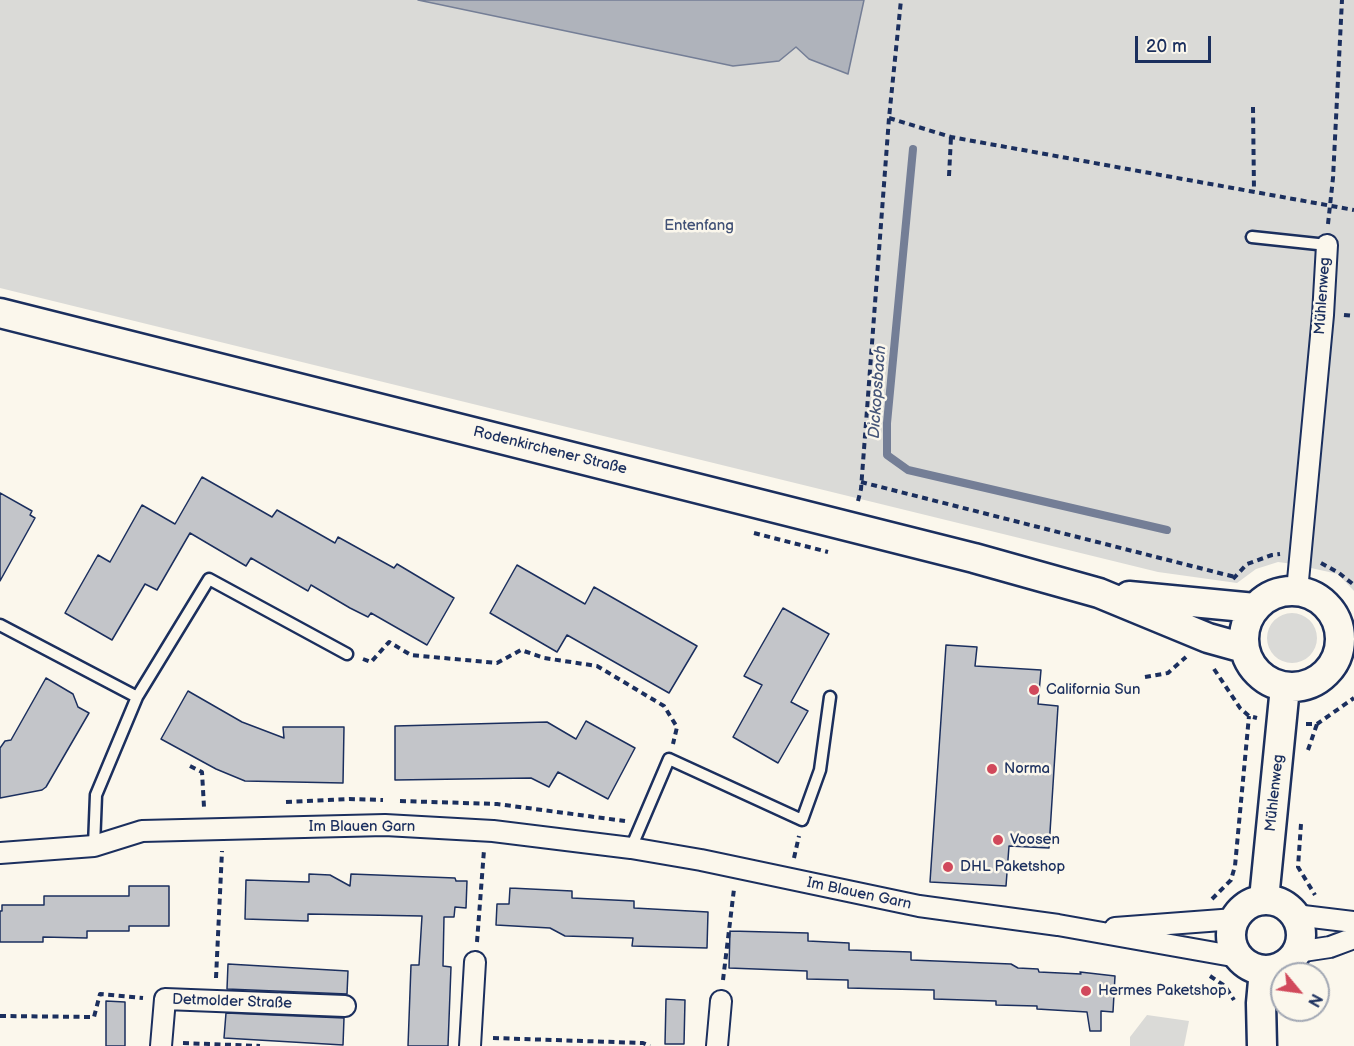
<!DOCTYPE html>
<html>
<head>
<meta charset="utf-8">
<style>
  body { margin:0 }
  #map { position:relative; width:1354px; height:1046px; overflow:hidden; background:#fbf7ec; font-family:"Balsamiq Sans",sans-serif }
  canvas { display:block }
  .north { position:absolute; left:1270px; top:962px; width:60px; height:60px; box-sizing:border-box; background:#fbf7ec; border:2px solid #a1a7b3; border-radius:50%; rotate:119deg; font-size:16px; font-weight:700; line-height:24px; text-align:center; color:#1b2f5e }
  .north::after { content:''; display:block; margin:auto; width:21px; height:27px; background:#d1495b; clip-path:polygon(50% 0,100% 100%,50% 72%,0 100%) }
  .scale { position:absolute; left:1135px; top:36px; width:76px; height:27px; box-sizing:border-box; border:3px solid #1b2f5e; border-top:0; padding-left:8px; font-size:18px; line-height:21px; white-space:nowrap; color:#1b2f5e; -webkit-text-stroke:4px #fbf7ec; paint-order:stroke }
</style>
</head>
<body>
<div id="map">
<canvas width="1354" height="1046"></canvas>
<div class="north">N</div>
<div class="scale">20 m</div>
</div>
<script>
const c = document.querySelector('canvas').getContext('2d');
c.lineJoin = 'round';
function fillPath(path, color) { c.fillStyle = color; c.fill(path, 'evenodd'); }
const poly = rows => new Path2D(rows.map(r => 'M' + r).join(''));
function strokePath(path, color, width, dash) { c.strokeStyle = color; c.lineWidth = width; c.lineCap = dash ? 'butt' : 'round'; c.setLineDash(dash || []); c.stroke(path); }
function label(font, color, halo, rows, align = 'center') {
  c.font = font + ' "Balsamiq Sans",sans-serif'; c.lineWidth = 5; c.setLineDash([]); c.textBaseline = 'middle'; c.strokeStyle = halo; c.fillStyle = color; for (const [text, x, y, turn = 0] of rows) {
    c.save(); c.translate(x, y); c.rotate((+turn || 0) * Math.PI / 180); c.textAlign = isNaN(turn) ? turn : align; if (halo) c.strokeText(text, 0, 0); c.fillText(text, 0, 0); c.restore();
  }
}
fillPath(poly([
  [0,0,1354,0,1354,591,1338,574,1293,564,1278,562,1256,569,1237,583,1158,572,0,288],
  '1267 638a25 25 0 1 1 50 0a25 25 0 1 1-50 0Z',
  [1147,1015,1189,1021,1184,1046,1130,1046,1130,1037]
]), '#dadad7');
const water = poly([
  [418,0,864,0,848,74,809,59,796,47,779,61,733,66,418,0]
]);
fillPath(water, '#afb3bb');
strokePath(water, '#747e96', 1.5);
strokePath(poly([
  [913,149,887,423,887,455,908,470,1167,530]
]), '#747e96', 8);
const building = poly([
  [202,477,272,517,277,510,335,543,338,537,394,568,397,564,454,598,427,645,371,613,368,617,350,608,311,585,308,591,251,558,246,566,190,533,157,590,145,584,112,640,65,613,98,555,110,562,142,505,175,524,202,477],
  [0,493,32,511,30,515,35,518,0,581,0,493],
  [517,565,585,604,594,587,697,646,669,693,567,635,557,652,490,613,517,565],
  [783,608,829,634,791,702,808,711,778,763,733,737,762,685,744,676,783,608],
  [946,645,977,647,975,666,1041,670,1038,704,1058,706,1049,848,1009,846,1006,886,930,882,946,645],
  [46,678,73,694,78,707,89,713,46,787,42,790,0,798,0,748,5,741,11,740,46,678],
  [188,691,242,722,284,738,283,727,344,727,343,783,245,781,216,769,161,739,188,691],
  [586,721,635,748,608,799,558,772,549,787,531,778,395,780,395,726,547,722,576,739,586,721],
  [309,874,330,875,350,886,351,874,455,878,456,881,467,881,466,908,455,907,454,917,444,917,443,966,451,967,448,1046,408,1046,411,965,419,965,422,916,308,914,308,921,245,919,246,880,309,882,309,874],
  [129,886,169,886,169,926,129,926,129,931,87,931,87,938,43,937,43,942,0,942,0,911,2,911,2,905,44,905,44,896,129,896,129,886],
  [510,888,572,891,572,898,634,901,634,908,708,912,707,948,632,946,633,938,565,936,550,928,496,925,497,904,509,904,510,888],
  [730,931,808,933,808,941,849,943,849,950,911,952,911,960,1011,964,1018,968,1038,969,1039,972,1081,974,1080,972,1115,976,1113,1012,1101,1011,1101,1031,1090,1031,1087,1012,1037,1009,1037,1006,996,1005,996,1001,934,999,934,990,848,988,848,980,807,979,807,971,729,968,730,931],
  [228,964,348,971,347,994,227,989,228,964],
  [666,999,685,1000,684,1044,665,1044,666,999],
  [106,1001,125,1002,125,1046,106,1046,106,1001],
  [226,1013,344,1018,343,1045,224,1038,226,1013]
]);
fillPath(building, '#c3c5c9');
strokePath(building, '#1b2f5e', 1.5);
const lane = poly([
  [1252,237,1327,245],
  [0,625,137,697],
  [94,846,96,795,137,697,209,579,347,654],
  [631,848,669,759,802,820,820,770,830,697]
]);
const street = poly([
  [1297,591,1323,315,1327,245],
  [0,853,94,846,142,831,385,825,493,831,631,848,701,860,919,906,1058,925,1238,957],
  [1295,915,1354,922],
  [1115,928,1235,919],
  [1297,952,1330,947,1354,938],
  [161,1046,165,999,345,1006],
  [470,1046,475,962],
  [717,1046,721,1001]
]);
const secondary = poly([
  [0,313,974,558,1099,593,1208,638,1244,648],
  '1244 639a48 48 0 1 1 96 0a48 48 0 1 1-96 0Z',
  [1129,596,1255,608],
  [1264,899,1285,687],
  '1231 935a35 35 0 1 1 70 0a35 35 0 1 1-70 0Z',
  [1262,1046,1261,1003,1264,970]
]);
strokePath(lane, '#1b2f5e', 15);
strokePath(street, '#1b2f5e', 24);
strokePath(secondary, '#1b2f5e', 33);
strokePath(poly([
  [1253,107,1254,191],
  [889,118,951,137,1354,210],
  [949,176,951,137],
  [1328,224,1333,178,1342,0],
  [1344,315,1354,316],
  [861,482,1235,577],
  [858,501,861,489,889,118,901,0],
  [754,533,828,552],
  [1321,563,1339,573,1354,585],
  [1233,579,1247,564,1272,555,1280,554],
  [363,659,371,662,389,642,411,655,497,663,521,650,544,658,597,666,664,706,677,727,673,744],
  [1214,669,1240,708,1249,716,1257,718],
  [1145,677,1168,673,1186,657],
  [1306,724,1317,724,1354,698],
  [1308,750,1317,724],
  [190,766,202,772,204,807],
  [400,801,497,804,625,821],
  [286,802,349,799,383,800],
  [1301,824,1298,867,1315,895],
  [794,858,799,836],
  [1212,899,1231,880,1235,866,1249,716],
  [477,942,484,850],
  [1210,976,1225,986,1234,1000],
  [216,978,222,851],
  [723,980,734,889],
  [0,1016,94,1017,100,994,143,998],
  [493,1038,643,1043,650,1046],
  [183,1043,260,1046]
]), '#1b2f5e', 4, [6, 4.5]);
strokePath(lane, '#fbf7ec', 10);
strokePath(street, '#fbf7ec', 20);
strokePath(secondary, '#fbf7ec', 28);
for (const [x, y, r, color] of [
  [1034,690,6,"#d1495b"],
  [992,769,6,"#d1495b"],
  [998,840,6,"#d1495b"],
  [948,867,6,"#d1495b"],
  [1086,991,6,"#d1495b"]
]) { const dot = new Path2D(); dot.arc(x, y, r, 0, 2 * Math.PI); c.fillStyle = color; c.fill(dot); strokePath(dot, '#fbf7ec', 2); }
label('15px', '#415176', '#fbf7ec', [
  ["Entenfang",699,226]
]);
label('15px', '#1b2f5e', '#fbf7ec', [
  ["Mühlenweg",1323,296,-86],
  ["Rodenkirchener Straße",550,451,14],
  ["Mühlenweg",1275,793,-84],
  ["Im Blauen Garn",362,827],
  ["Im Blauen Garn",859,894,12],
  ["Detmolder Straße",232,1002,2]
]);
label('15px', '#1b2f5e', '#fbf7ec', [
  ["California Sun",1046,690],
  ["Norma",1004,769],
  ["Voosen",1010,840],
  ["DHL Paketshop",960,867],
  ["Hermes Paketshop",1098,991]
], 'left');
label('italic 16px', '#47577a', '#fbf7ec', [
  ["Dickopsbach",878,392,-86]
]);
</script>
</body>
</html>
